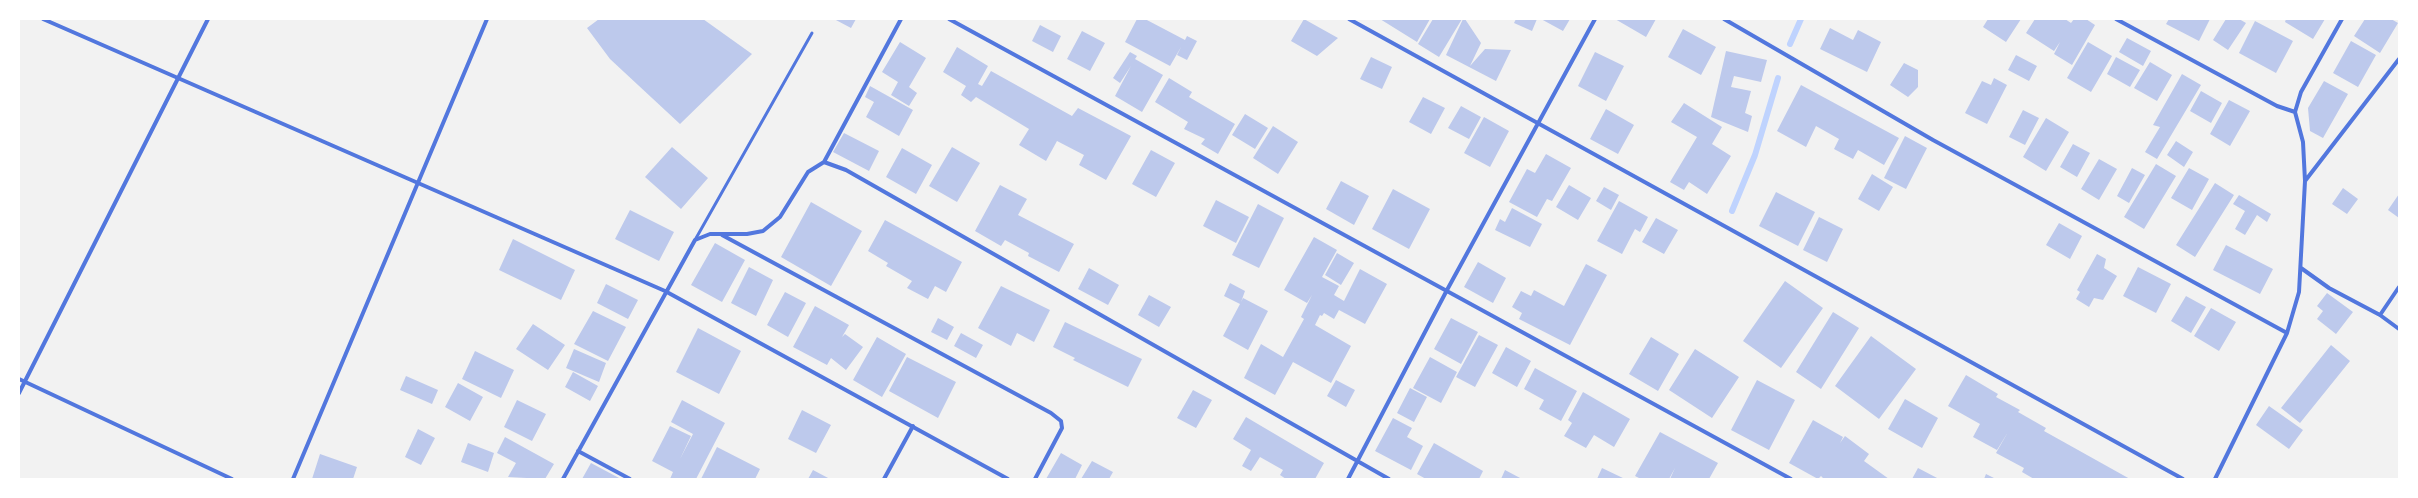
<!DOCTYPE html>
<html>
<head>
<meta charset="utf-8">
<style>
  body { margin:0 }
  #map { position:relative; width:2418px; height:498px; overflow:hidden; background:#f2f2f2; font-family:Karla,sans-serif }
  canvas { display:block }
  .frame { position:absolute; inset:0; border:20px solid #fff; pointer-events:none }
</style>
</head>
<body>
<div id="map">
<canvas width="2418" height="498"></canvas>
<div class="frame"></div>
</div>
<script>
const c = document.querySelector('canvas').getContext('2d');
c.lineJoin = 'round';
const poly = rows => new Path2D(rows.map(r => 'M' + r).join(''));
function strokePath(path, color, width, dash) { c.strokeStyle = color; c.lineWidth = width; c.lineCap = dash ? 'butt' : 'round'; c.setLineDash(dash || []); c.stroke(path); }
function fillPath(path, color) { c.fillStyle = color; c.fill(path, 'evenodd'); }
strokePath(poly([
  [1790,44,1801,19],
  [1732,211,1755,155,1778,78]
]), '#bfd3fe', 6);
fillPath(poly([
  [599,19,703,19,752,54,680,124,610,59,587,28],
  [834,19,856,19,851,28],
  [1137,19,1145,19,1185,40,1187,36,1197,41,1187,60,1177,55,1181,47,1170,66,1125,42],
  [1304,19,1338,38,1317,56,1291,41],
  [1380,19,1430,19,1417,42],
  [1433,19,1462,19,1439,57,1418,44],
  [1463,19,1465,19,1481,43,1470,66,1485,49,1511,50,1496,81,1446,55],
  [1516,19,1537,19,1532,31,1514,23],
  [1541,19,1570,19,1563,31],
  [1615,19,1656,19,1646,37],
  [1988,19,2021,19,2006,42,1983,27],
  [2035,19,2065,19,2071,23,2074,19,2086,19,2095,25,2072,65,2054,54,2060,42,2054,51,2026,33],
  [2169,19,2210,19,2199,41,2166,24],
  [2226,19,2239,19,2246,23,2228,50,2213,40],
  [2286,19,2325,19,2313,39,2285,22],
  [2365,19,2391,19,2398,23,2380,53,2354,36],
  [2255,21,2293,41,2276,73,2239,53],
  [1040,25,1061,36,1053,52,1032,41],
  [1830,28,1853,40,1858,30,1881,42,1867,72,1820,49],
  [1683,29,1716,47,1701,75,1668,57],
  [1082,31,1105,43,1090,71,1067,59],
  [2127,38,2151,51,2143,66,2119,52],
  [2351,41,2376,55,2358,87,2333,73],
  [900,42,926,58,909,87,917,93,909,106,891,95,898,82,882,72],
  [2088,42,2112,56,2091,92,2067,78],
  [957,47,988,66,978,84,982,86,991,71,1072,116,1078,108,1131,136,1106,180,1079,165,1084,155,1057,141,1046,161,1019,145,1029,129,976,97,971,102,961,95,966,86,943,72],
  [1726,51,1767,60,1761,82,1734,76,1731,87,1751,91,1745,113,1752,116,1748,132,1711,117],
  [1130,52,1137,56,1135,59,1163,75,1142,112,1115,96,1131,66,1120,83,1113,78],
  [1595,52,1624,66,1606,101,1578,86],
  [2016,55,2037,66,2029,81,2008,70],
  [1371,57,1392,67,1382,89,1360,79],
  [2116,57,2140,70,2130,87,2107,74],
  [2150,62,2172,75,2157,101,2134,88],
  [1904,63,1918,70,1918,87,1908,97,1890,85],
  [2182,74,2201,85,2157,159,2145,152,2160,127,2153,125],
  [1169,78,1192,92,1189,97,1235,124,1218,154,1201,144,1205,139,1184,129,1188,122,1155,102],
  [1994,78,2007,85,1987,124,1965,113,1982,81,1991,85],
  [2324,81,2348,94,2323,138,2310,131,2308,108],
  [1801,85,1899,138,1884,165,1858,150,1853,159,1834,149,1839,139,1816,126,1806,147,1777,131],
  [870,86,913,110,899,136,866,117,874,102,865,97],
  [2201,91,2222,103,2211,123,2190,111],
  [1423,97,1445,108,1431,134,1409,122],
  [2229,100,2250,111,2230,146,2210,134],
  [1684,103,1722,127,1712,144,1731,156,1707,194,1689,182,1684,190,1670,182,1697,137,1671,122],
  [1461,106,1481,117,1469,139,1448,128],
  [1606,109,1634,125,1618,154,1590,139],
  [2023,110,2039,118,2025,145,2009,137],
  [1245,114,1268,128,1255,149,1232,135],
  [1484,117,1509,131,1490,167,1464,153],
  [2046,118,2069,132,2046,171,2023,157],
  [1273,126,1298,142,1278,174,1253,158],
  [844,133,879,151,869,171,833,152],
  [1905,136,1927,148,1906,189,1884,178],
  [2176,141,2193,152,2184,167,2167,155],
  [2073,144,2090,153,2077,177,2060,167],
  [672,147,708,178,681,209,645,177],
  [952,147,980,163,957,202,929,186],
  [902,148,932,165,916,194,886,177],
  [1151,150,1175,163,1156,197,1132,184],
  [1546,154,1571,168,1552,201,1547,199,1537,217,1509,202,1527,169,1535,173],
  [2099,159,2117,169,2099,200,2081,189],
  [2156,164,2176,176,2144,229,2124,217],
  [2132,168,2145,175,2129,203,2117,196],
  [2189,168,2209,179,2192,210,2171,198],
  [1872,174,1893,187,1879,211,1858,199],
  [1341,181,1369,196,1354,225,1326,209],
  [2215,183,2234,195,2195,257,2176,245],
  [1000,185,1027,199,1018,215,1074,244,1059,272,1028,256,1029,253,1005,240,1001,246,975,231],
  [1569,185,1591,198,1578,220,1556,207],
  [1604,187,1619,195,1611,210,1596,201],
  [2343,188,2358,199,2347,214,2332,204],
  [1393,189,1430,209,1409,249,1372,229],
  [1776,192,1815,212,1798,246,1759,226],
  [2399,194,2399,218,2388,210],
  [2239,195,2271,214,2267,222,2257,215,2245,235,2235,229,2245,211,2233,204],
  [1216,200,1249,217,1236,243,1203,226],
  [1619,201,1648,217,1640,232,1635,229,1622,254,1597,241],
  [811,202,862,231,831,286,781,257],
  [1258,204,1284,218,1259,268,1232,255],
  [1512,208,1542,224,1530,247,1495,230,1500,219,1505,222],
  [630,210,674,232,659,261,615,239],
  [1819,217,1843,229,1827,262,1803,250],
  [1656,218,1678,230,1664,254,1642,242],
  [885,220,962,262,946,292,935,286,928,299,907,288,912,281,886,266,888,263,868,251],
  [2059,223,2082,236,2070,259,2046,245],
  [1314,237,1337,250,1322,277,1339,286,1334,295,1344,301,1360,269,1387,284,1365,324,1339,310,1334,319,1324,313,1322,316,1320,315,1315,325,1351,346,1331,383,1293,362,1275,395,1244,378,1261,344,1283,357,1304,319,1301,317,1312,295,1307,303,1284,290],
  [513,239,575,270,561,300,499,270],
  [715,243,745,260,722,302,691,285],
  [2226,245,2273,269,2260,294,2213,270],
  [1337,253,1354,263,1341,285,1325,275],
  [2097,254,2106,259,2104,268,2117,276,2103,300,2094,298,2089,307,2076,299,2080,292,2077,290],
  [1478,262,1506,278,1493,303,1464,287],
  [1586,264,1607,275,1570,345,1519,319,1522,313,1512,307,1521,291,1531,296,1534,290,1564,306],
  [749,267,773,280,756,316,731,303],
  [2138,267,2171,284,2156,313,2123,296],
  [1089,268,1119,285,1108,305,1078,289],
  [1785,281,1823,308,1781,368,1743,341],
  [1230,283,1245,291,1241,302,1243,298,1268,311,1248,350,1223,336,1240,304,1224,296],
  [606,284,638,300,628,319,597,303],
  [1001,286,1050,310,1034,342,1017,333,1011,346,978,328],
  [785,292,806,303,788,337,767,325],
  [2327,293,2353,312,2336,334,2317,319,2323,311,2317,306],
  [1149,295,1171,307,1159,327,1138,315],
  [2186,296,2206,307,2191,333,2171,321],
  [815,306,849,325,842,337,845,334,863,347,846,370,831,358,827,365,793,347],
  [2211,308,2236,322,2219,351,2194,336],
  [593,311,626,327,608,361,574,344],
  [1833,312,1859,328,1821,389,1796,372],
  [938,318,954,327,947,340,931,332],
  [1451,318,1478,332,1461,364,1434,349],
  [1065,322,1142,359,1128,387,1073,360,1075,358,1053,347],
  [533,324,565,345,548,370,516,349],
  [698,328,741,351,719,394,676,372],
  [961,333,983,345,976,358,954,346],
  [1479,335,1498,345,1475,387,1456,377],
  [1871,336,1916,369,1879,419,1835,386],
  [877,337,906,354,882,397,853,380],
  [1651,337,1679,354,1658,391,1629,374],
  [2331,345,2350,361,2300,423,2281,408],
  [1506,347,1531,361,1517,387,1492,373],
  [574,349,606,363,599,382,566,368],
  [1695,349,1739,377,1712,418,1669,390],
  [475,351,514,370,501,398,462,379],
  [907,357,956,382,938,418,889,391],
  [1430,357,1457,372,1441,403,1413,388],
  [1535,368,1577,391,1561,421,1539,409,1544,400,1524,389],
  [573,372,598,386,590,401,565,387],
  [1966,375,1998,394,1996,397,2020,410,2018,412,2046,428,2044,431,2130,479,2034,479,2022,472,2024,468,1996,453,2008,432,1997,450,1973,437,1980,424,1948,406],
  [406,376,438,390,432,404,400,390],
  [1336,380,1355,390,1346,407,1327,396],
  [1757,380,1795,400,1769,450,1731,430],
  [458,383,483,397,470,421,445,407],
  [1410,388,1427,397,1414,422,1397,413],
  [1193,390,1212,400,1196,428,1177,418],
  [1583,392,1630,419,1614,447,1594,435,1586,448,1564,436,1572,423,1568,420],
  [1905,399,1938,418,1922,448,1888,429],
  [517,400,546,414,532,441,504,427],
  [682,400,725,423,696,479,670,479,673,472,652,461,670,426,691,436,680,459,693,434,671,422],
  [2269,406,2303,430,2289,449,2256,425],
  [802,410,831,425,816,453,788,439],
  [1246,417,1324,463,1315,479,1286,479,1280,475,1283,470,1260,457,1251,471,1242,466,1251,450,1233,439],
  [1393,418,1412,428,1407,437,1423,446,1411,470,1375,451],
  [1813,420,1843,437,1840,443,1845,436,1869,454,1864,461,1889,479,1824,479,1821,476,1818,479,1789,463],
  [418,429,435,438,421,465,405,457],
  [1660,432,1718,463,1709,479,1670,479,1675,468,1669,479,1641,479,1635,476],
  [505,437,554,464,545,479,508,477,516,463,497,453],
  [468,443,494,453,488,472,461,462],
  [1434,443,1483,471,1479,479,1426,479,1417,474],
  [717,447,760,469,755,479,701,479],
  [1061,453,1082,465,1075,479,1046,479],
  [320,454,357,467,353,479,312,479],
  [1092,461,1113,472,1109,479,1081,479],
  [591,463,621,479,582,479],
  [1602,468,1625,479,1597,479],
  [1918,468,1939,479,1912,479],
  [813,470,830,479,808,479],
  [1505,470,1522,479,1501,479],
  [1986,474,1996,479,1984,479]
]), '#bdc9ec');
strokePath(poly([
  [695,240,812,33]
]), '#5277de', 3);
strokePath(poly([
  [43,19,665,291,1008,479],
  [949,19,1791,479],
  [1349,19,2183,479],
  [1724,19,1933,140,2287,333],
  [2116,19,2277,106,2295,112],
  [824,162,901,19],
  [2305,181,2399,59],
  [722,235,1051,413,1061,421,1062,428,1035,479],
  [2301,268,2329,288,2380,315,2399,329],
  [2380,315,2399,287],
  [19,379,232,479],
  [19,393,208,19],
  [578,451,630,479],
  [293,479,487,19],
  [563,479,695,240,710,234,747,234,763,231,780,217,808,172,824,162,846,170,1389,479],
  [884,479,913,426],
  [1348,479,1447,290,1595,19],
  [2215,479,2287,333,2299,292,2305,181,2303,142,2295,112,2301,92,2342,19]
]), '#5277de', 4);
</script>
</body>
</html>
